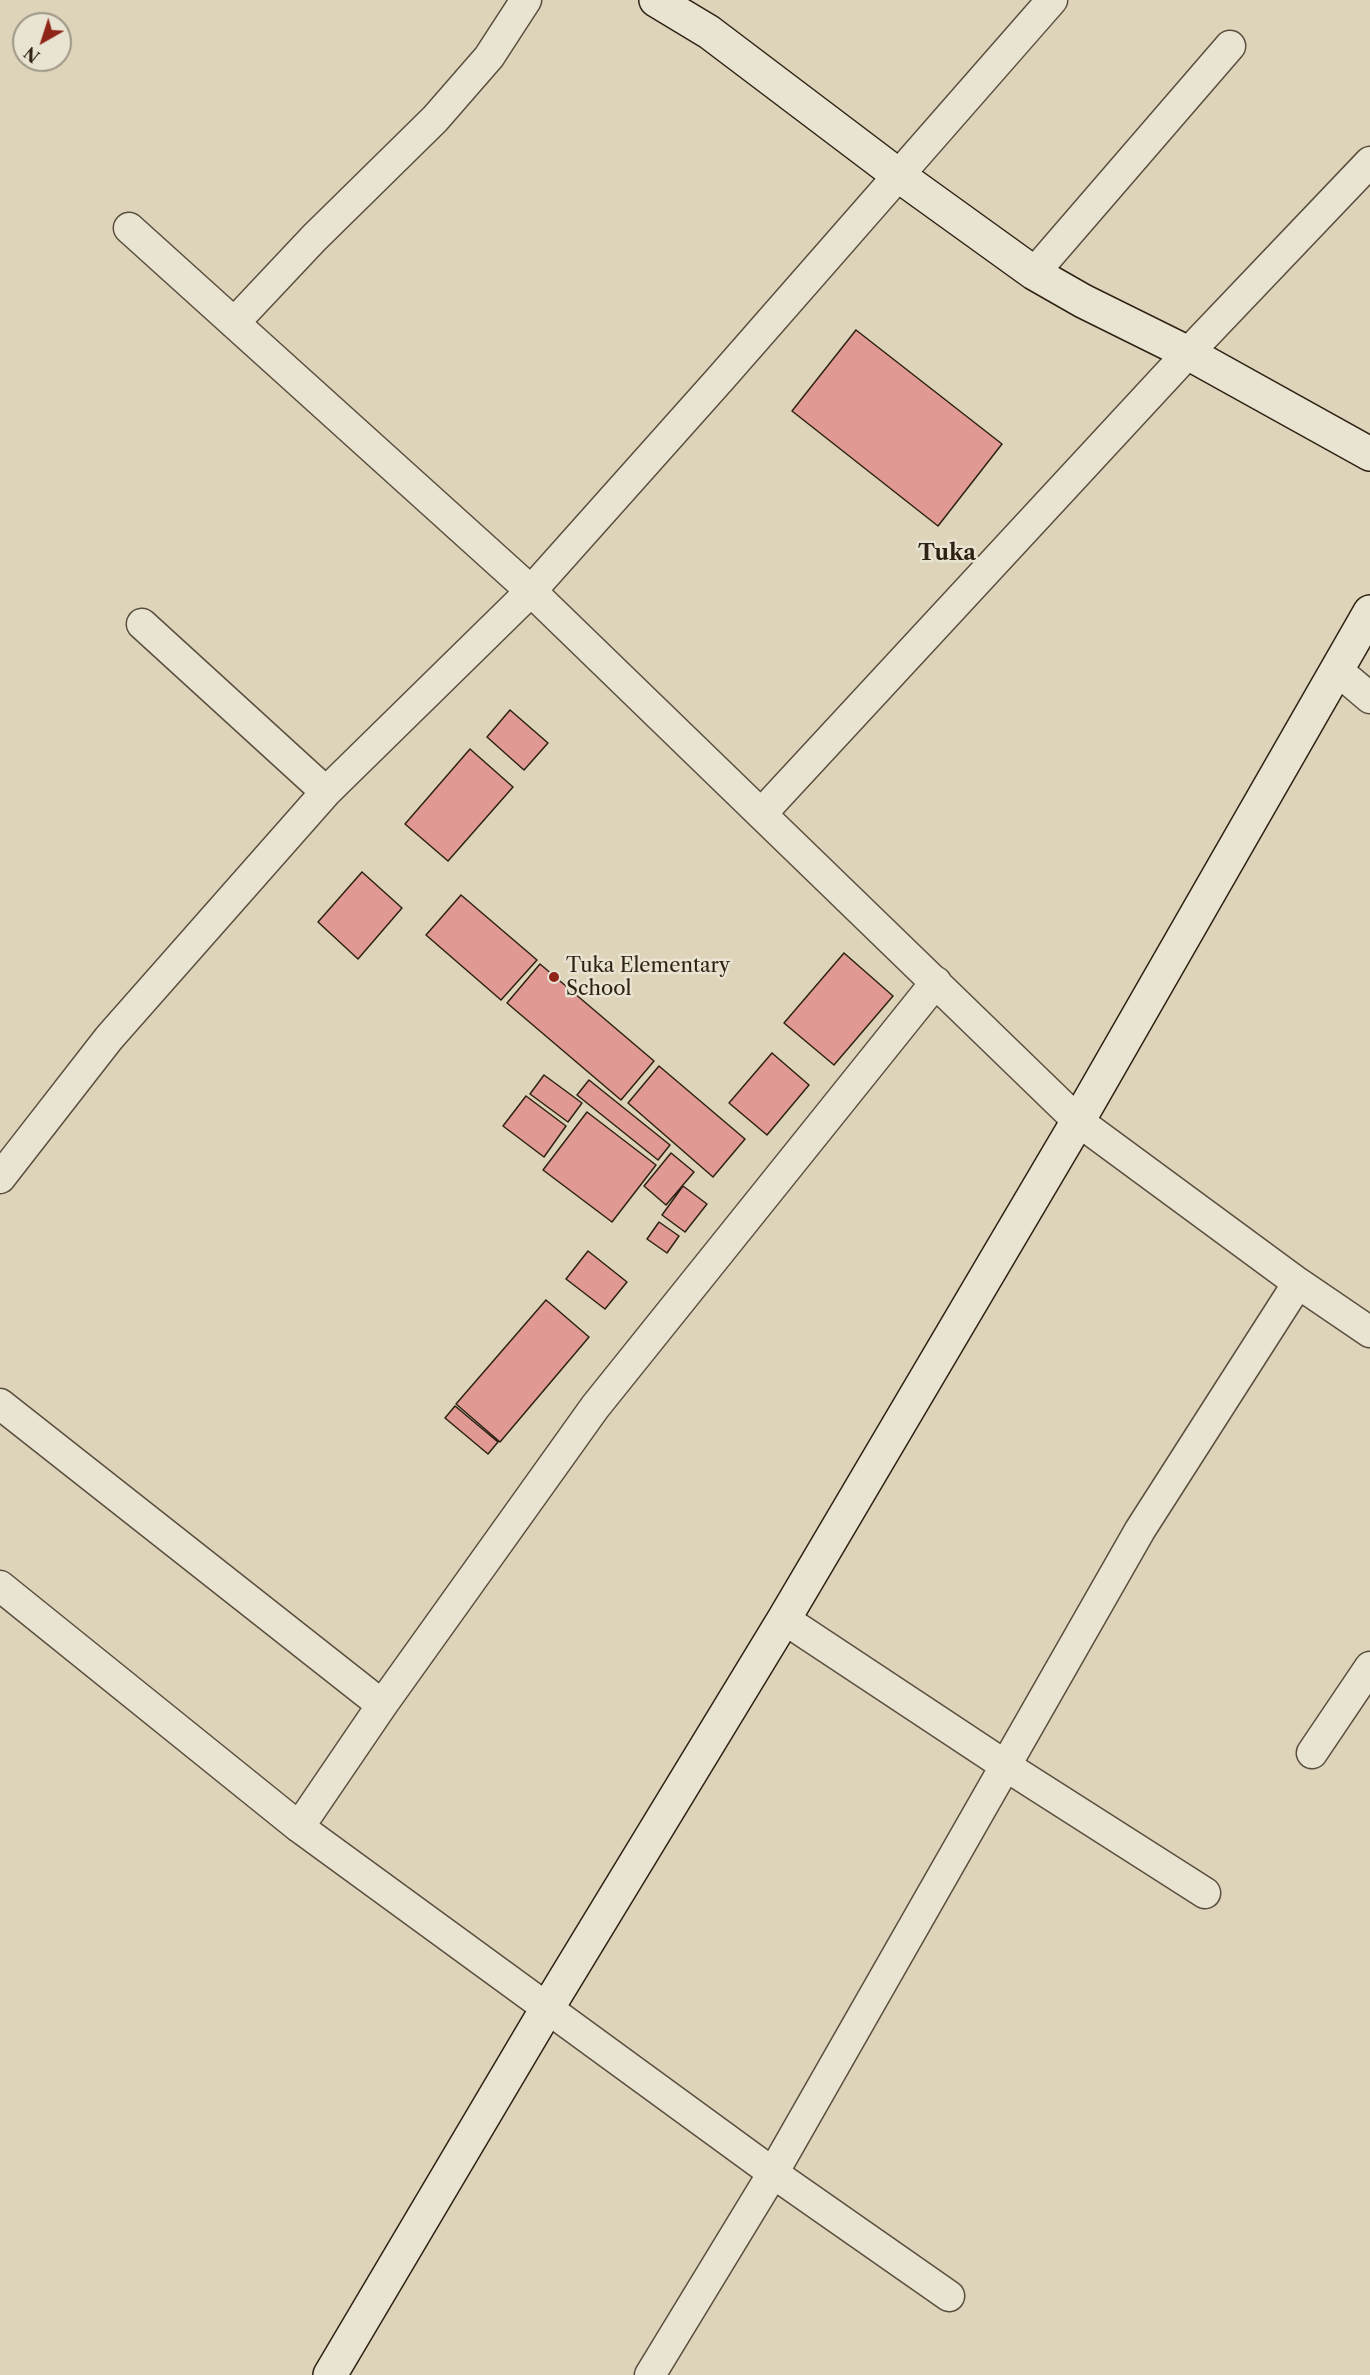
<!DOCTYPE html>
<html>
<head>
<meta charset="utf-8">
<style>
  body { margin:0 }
  #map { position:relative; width:1370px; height:2375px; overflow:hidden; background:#ddd4ba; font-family:"Libre Caslon Text",serif }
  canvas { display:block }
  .north { position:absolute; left:12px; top:12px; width:60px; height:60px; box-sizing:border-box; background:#e9e3d2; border:2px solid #9e9686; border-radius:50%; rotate:219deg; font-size:16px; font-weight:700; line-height:24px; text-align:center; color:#2e2214 }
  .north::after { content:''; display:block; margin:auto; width:21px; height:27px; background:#8f2418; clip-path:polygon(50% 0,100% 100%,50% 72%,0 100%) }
</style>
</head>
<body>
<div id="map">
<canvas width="1370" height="2375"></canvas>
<div class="north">N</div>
</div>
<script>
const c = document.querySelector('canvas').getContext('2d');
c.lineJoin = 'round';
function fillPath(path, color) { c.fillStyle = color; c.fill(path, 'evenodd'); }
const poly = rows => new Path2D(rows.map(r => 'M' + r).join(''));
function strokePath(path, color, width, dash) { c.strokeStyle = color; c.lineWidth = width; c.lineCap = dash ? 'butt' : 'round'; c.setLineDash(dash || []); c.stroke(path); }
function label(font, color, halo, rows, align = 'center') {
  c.font = font + ' "Libre Caslon Text",serif'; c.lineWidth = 5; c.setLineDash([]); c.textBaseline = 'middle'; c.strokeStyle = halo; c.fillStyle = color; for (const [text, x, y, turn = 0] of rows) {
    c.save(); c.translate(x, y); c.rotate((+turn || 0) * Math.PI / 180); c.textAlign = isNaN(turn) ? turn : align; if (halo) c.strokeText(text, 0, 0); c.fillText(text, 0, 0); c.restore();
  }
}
const building = poly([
  [856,330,1002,444,938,526,792,411,856,330],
  [510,710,548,743,524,770,487,737,510,710],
  [470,749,513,787,448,861,405,824,470,749],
  [362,872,402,908,358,959,318,922,362,872],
  [461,895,537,960,501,1000,426,935,461,895],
  [844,953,893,996,834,1065,784,1023,844,953],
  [540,964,654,1061,621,1100,507,1003,540,964],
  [772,1053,809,1085,767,1135,729,1103,772,1053],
  [659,1066,745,1139,713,1177,628,1103,659,1066],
  [544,1075,582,1103,568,1122,530,1094,544,1075],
  [589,1080,670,1145,658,1160,577,1095,589,1080],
  [526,1096,566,1126,544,1157,503,1126,526,1096],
  [587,1112,656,1165,612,1222,543,1170,587,1112],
  [671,1153,694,1172,666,1205,644,1186,671,1153],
  [683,1186,707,1204,685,1232,662,1215,683,1186],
  [659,1222,679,1236,667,1253,647,1239,659,1222],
  [588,1251,627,1282,605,1309,566,1279,588,1251],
  [546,1300,589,1337,500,1442,456,1404,546,1300],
  [455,1406,498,1442,488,1454,445,1418,455,1406]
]);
fillPath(building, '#e19a93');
strokePath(building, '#2e2214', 1.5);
const street = poly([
  [129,228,531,591,1078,1121,1298,1283,1370,1332],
  [1034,273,1230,46],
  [234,323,314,238,435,119,489,57,526,0],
  [142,624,326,792],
  [1337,670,1370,698],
  [762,813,1188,353,1370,162],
  [0,1178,109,1038,326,792,531,591,721,378,1052,0],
  [0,1404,382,1705],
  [0,1586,299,1827,773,2173,949,2296],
  [784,1619,1006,1766,1205,1893],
  [1312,1753,1370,1667],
  [299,1827,382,1705,595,1407,936,982],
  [650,2375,773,2173,1140,1530,1298,1283]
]);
const secondary = poly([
  [656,0,709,32,898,175,1034,273,1083,301,1188,353,1370,454],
  [330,2375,548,2007,784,1619,1078,1121,1370,612]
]);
strokePath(street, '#5a4e3e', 33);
strokePath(secondary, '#2e2214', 36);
strokePath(street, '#e9e3d2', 30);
strokePath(secondary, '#e9e3d2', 33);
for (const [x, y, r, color] of [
  [554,977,6,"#8f2418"]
]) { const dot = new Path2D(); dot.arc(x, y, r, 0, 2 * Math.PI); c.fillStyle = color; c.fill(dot); strokePath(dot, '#e9e3d2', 2); }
label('20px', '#2e2214', '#e9e3d2', [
  ["Tuka Elementary",566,966],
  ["School",566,989]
], 'left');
label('bold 22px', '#2e2214', '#e9e3d2', [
  ["Tuka",947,554]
]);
</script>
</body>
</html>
